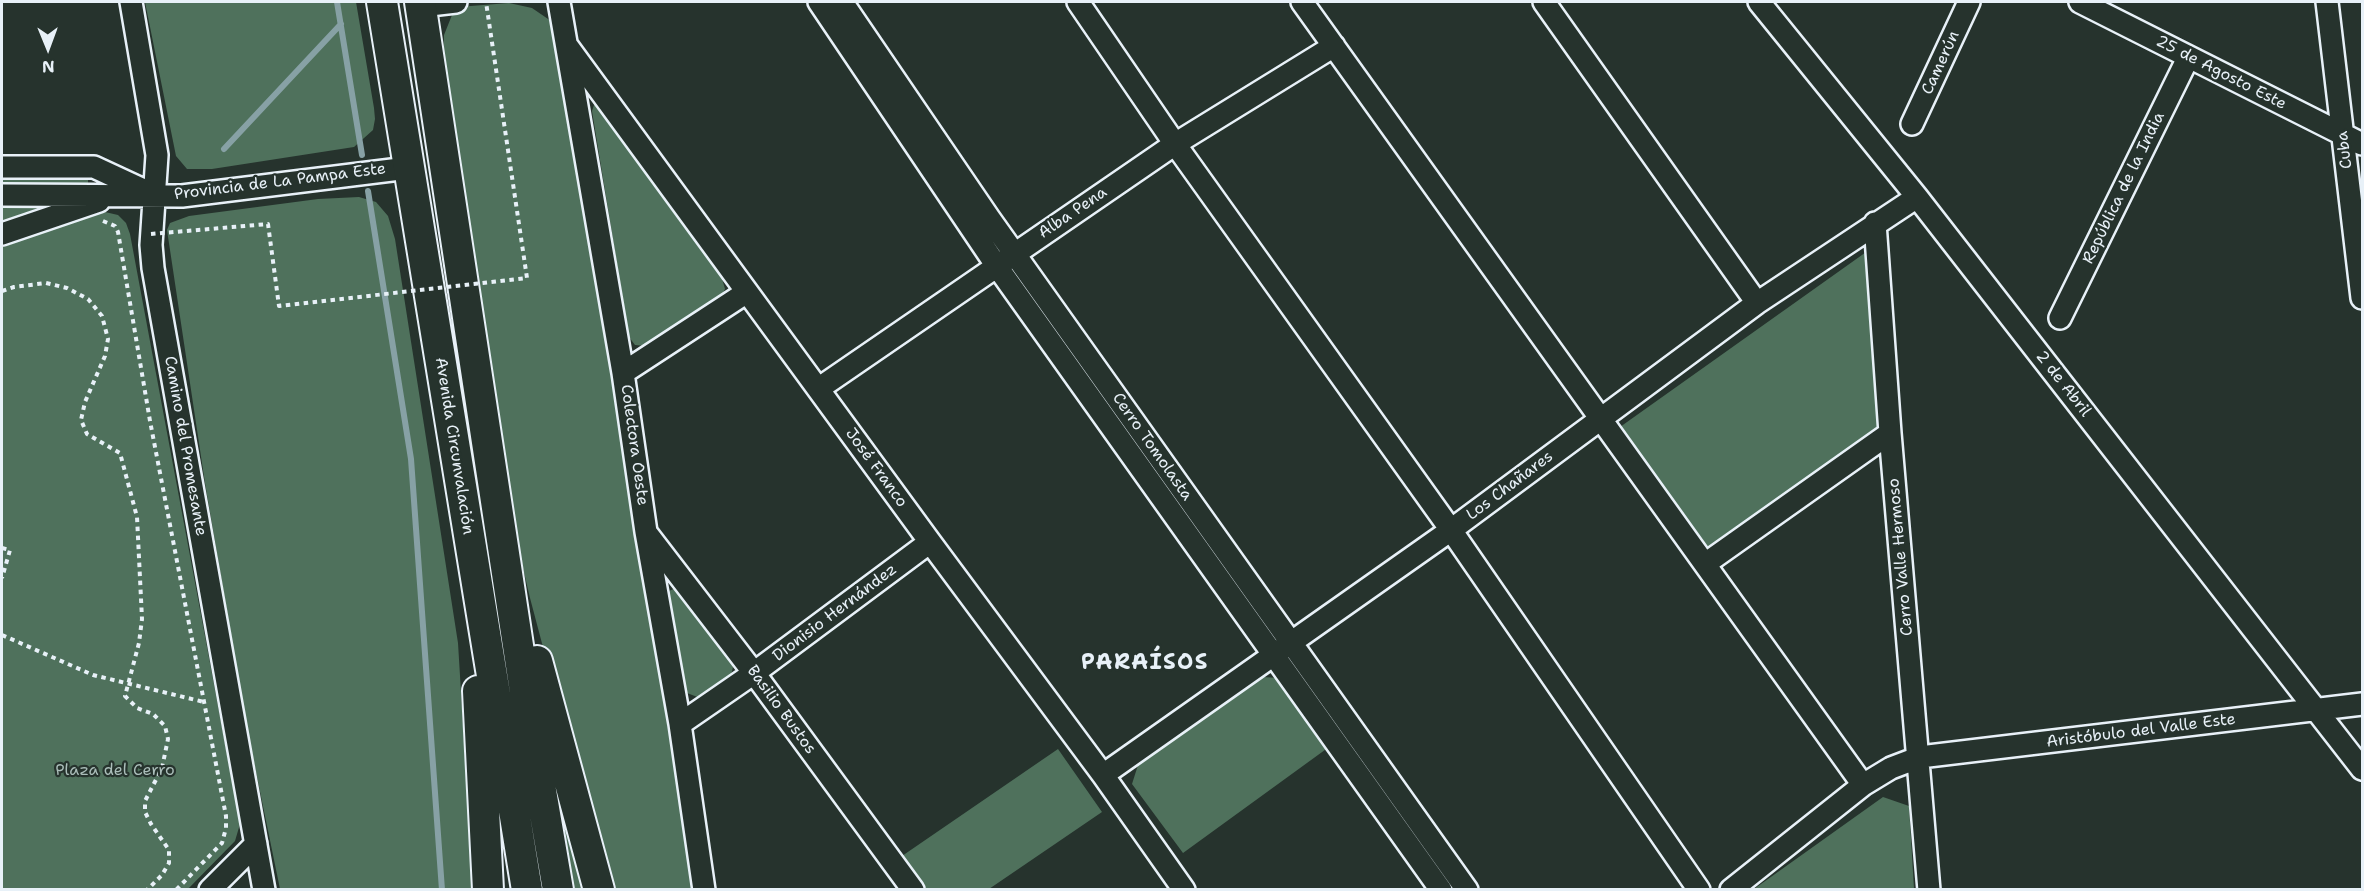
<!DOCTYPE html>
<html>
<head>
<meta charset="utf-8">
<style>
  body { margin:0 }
  #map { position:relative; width:2364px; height:891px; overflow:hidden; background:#26332d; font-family:"Shantell Sans",sans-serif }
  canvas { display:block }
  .frame { position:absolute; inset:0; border:3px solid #e8f1f8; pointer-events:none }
  .north { position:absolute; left:18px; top:18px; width:60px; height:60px; -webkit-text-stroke:4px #26332d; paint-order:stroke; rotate:179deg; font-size:16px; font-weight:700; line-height:24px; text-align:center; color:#e8f1f8 }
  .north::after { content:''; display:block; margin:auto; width:21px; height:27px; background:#e8f1f8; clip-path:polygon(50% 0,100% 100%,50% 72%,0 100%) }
</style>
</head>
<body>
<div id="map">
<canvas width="2364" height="891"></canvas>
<div class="frame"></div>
<div class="north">N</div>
</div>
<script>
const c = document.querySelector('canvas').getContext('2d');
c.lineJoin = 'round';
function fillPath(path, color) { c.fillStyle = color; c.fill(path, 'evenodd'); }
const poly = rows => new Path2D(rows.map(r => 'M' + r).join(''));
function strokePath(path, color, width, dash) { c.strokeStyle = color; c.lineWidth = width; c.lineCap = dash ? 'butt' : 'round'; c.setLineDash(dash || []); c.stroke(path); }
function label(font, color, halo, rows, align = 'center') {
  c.font = font + ' "Shantell Sans",sans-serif'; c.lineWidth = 4.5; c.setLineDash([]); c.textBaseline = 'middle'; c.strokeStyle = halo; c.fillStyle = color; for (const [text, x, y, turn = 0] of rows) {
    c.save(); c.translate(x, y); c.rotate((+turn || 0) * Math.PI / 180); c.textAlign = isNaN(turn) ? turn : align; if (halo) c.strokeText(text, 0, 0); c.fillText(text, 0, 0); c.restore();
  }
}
fillPath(poly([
  [145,2,356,2,374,108,375,119,373,130,354,147,212,169,187,169,176,156],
  [509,3,532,8,551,21,561,50,617,390,696,889,607,889,530,598,515,534,443,70,444,35,452,15,458,7],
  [595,102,604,102,721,275,725,289,719,301,646,346,635,345,629,337,592,111],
  [2,178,88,179,88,186,2,185],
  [359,197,376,202,388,216,395,239,458,643,473,889,280,889,247,728,205,483,167,230,170,223,189,216,318,199],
  [2,207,48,208,2,222],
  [105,212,118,215,126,223,130,234,240,824,235,841,188,889,2,889,2,247,96,214],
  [1869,250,1884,427,1710,550,1620,427],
  [678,587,730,657,733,667,730,679,700,698,687,693,682,686,669,591],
  [1263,677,1278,678,1329,747,1183,853,1132,784,1138,765],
  [1058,749,1102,812,989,889,925,889,902,856],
  [548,766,561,774,591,889,570,889],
  [1883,797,1909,806,1914,889,1754,889]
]), '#4f715c');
strokePath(poly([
  [337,2,362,155],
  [224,149,341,24],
  [368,191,411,459,442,890]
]), '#87a1a5', 6);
const minor = poly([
  [131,2,157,155,151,245,153,268,264,890],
  [559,2,623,373,646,532,680,724,704,890],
  [819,2,996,265,1441,890],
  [842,2,989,218,1467,890],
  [1078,2,1175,144,1451,530,1699,890],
  [1302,2,1863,785],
  [1544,2,1757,303],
  [1759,2,1917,197,2362,769],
  [2080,2,2362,144],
  [2327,2,2362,298],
  [421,6,456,2],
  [568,47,930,542,1103,775,1184,890],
  [1912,124,1969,2],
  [2,167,94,167,150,193],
  [2,195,182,196,408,168],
  [1875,223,1890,433,1929,890],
  [2,234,99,201],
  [2060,318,2188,58],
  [623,373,747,292],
  [818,389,1175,144,1334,46],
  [648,535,754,673,913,890],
  [1705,564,1890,433],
  [680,724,754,673,930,542],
  [1103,775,1451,530,1757,303,1917,197],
  [210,890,256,844],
  [1731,890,1863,785,1891,768,1920,757,2362,704]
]);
const highway = poly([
  [382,2,527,890],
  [420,2,533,744,558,890],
  [537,661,599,890],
  [478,691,488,890]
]);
strokePath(minor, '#e8f1f8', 26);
strokePath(highway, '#e8f1f8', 34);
strokePath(poly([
  [103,221,115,226,118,232,150,421,226,816,226,828,222,843,176,890],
  [2,291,14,287,46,283,67,288,88,299,102,316,108,339,105,356,85,402,81,420,87,434,120,453,137,517,142,619,139,643,125,696,137,708,153,714,165,726,168,739,162,768,145,801,145,812,151,824,169,850,169,863,162,875,147,890],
  [2,548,10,550,2,578],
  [2,635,93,675,204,702]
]), '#e8f1f8', 4, [4.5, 4.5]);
strokePath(minor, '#26332d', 21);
strokePath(highway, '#26332d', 30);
strokePath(poly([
  [151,234,268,224,279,306,527,278,486,2]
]), '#e8f1f8', 4, [4.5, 4.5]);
label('16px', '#e8f1f8', '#26332d', [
  ["Camerún",1941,63,-65],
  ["25 de Agosto Este",2221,73,27],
  ["Cuba",2345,150,-97],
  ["Provincia de La Pampa Este",280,182,-7],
  ["República de la India",2124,188,-64],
  ["Alba Pena",1073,213,-34],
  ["2 de Abril",2063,384,52],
  ["Colectora Oeste",634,445,82],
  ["Camino del Promesante",185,446,80],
  ["Avenida Circunvalación",454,446,81],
  ["Cerro Tomolasta",1152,447,55],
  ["José Franco",876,468,54],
  ["Los Chañares",1510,486,-37],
  ["Cerro Valle Hermoso",1901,557,-95],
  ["Dionisio Hernández",835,613,-37],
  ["Basilio Bustos",781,710,54],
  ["Aristóbulo del Valle Este",2141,731,-7]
]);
label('16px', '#abbeba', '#26332d', [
  ["Plaza del Cerro",115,771]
]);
c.letterSpacing = '1.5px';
label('bold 22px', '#e8f1f8', '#26332d', [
  ["PARAÍSOS",1145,663]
]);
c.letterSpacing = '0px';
</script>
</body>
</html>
